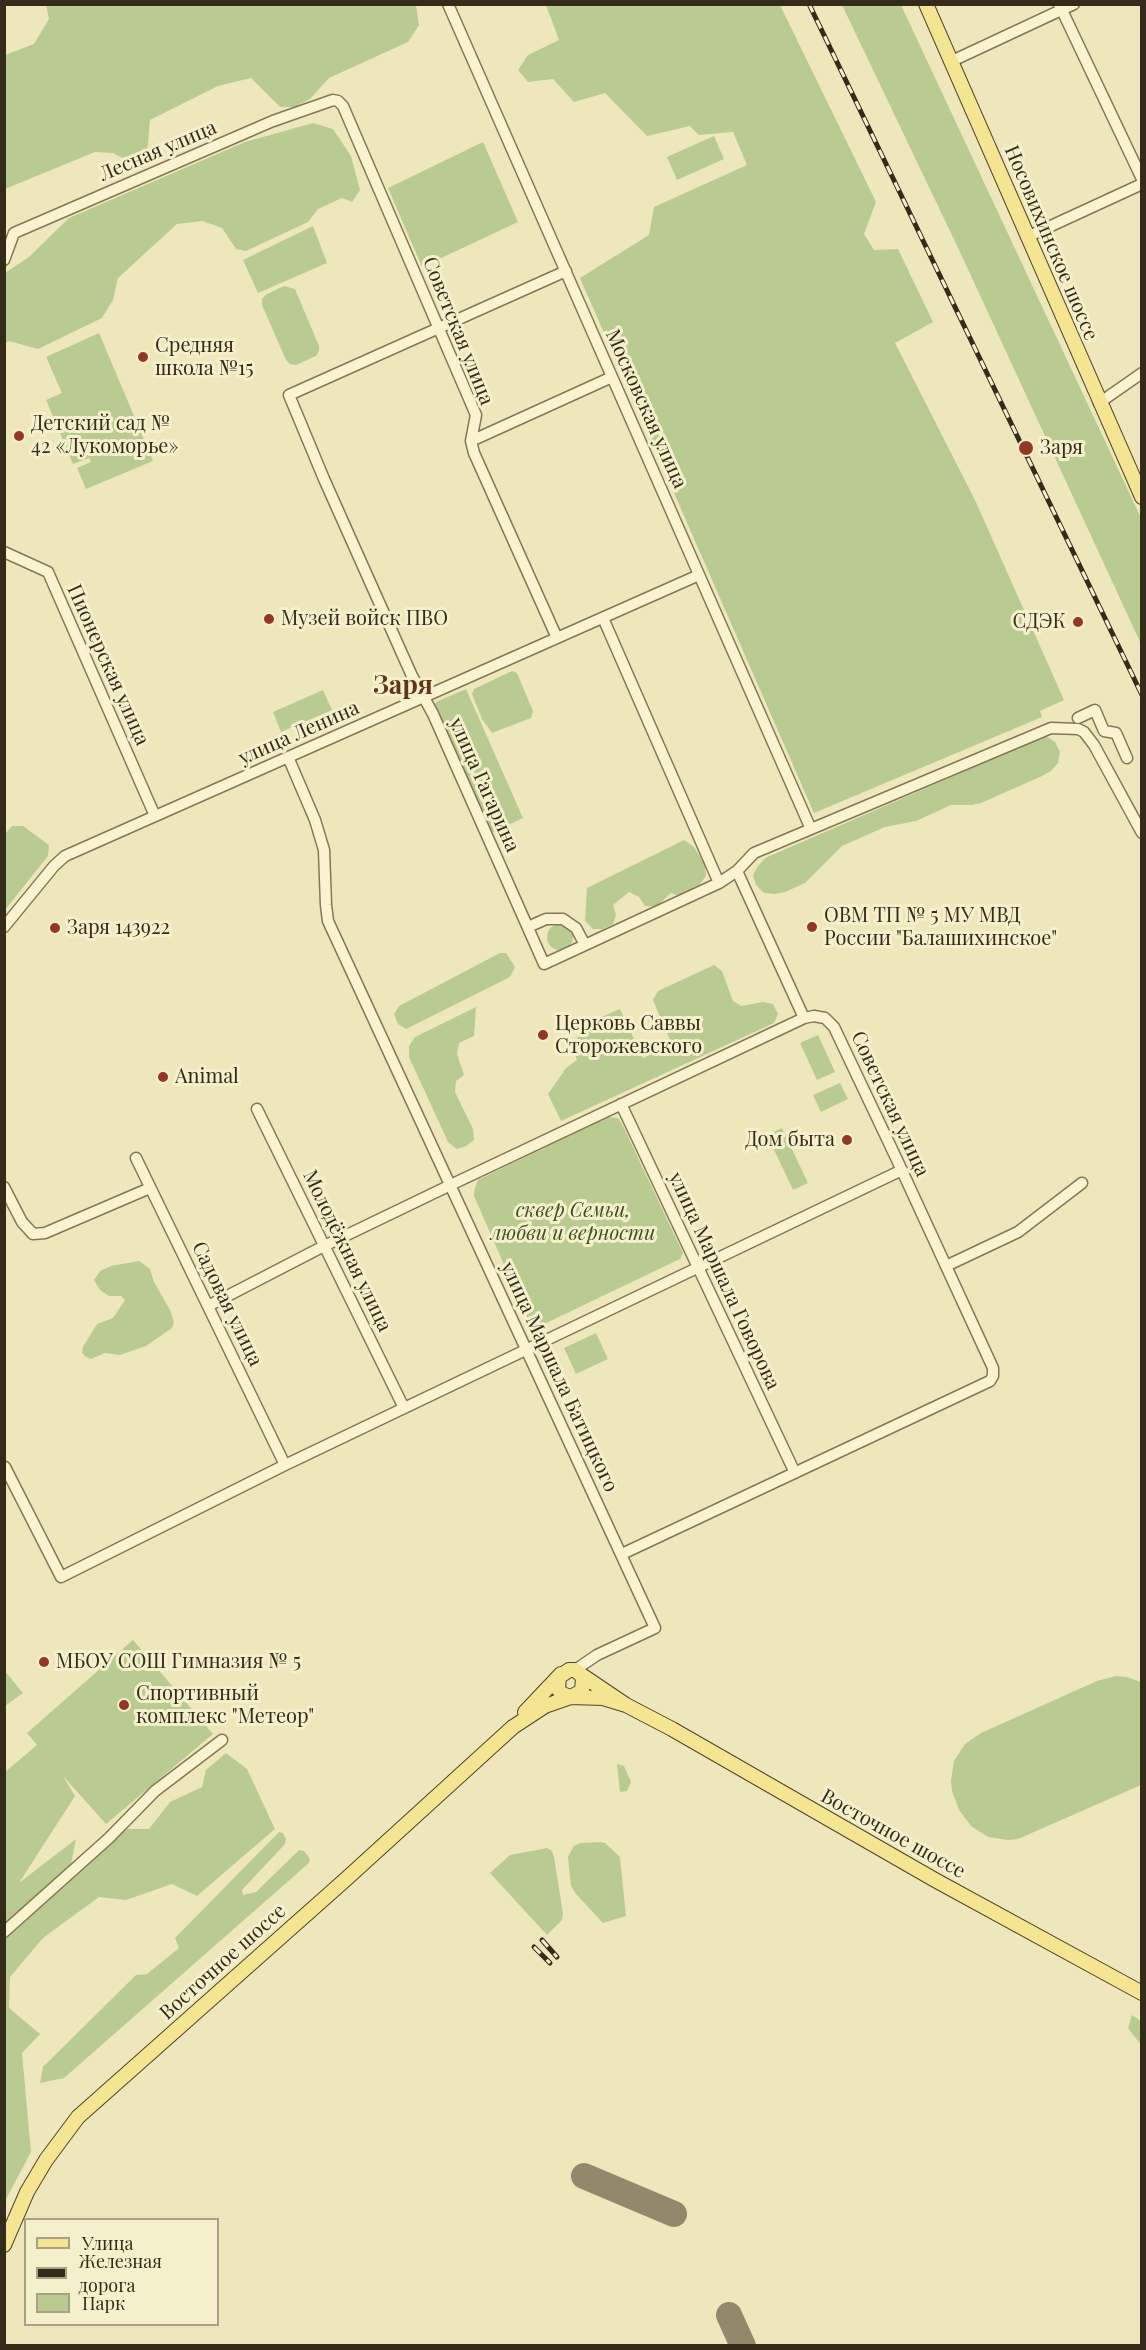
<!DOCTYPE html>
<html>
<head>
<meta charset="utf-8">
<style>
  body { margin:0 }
  #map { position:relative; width:1146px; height:2350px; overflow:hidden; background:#eee7bc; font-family:"Playfair Display",serif }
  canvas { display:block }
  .frame { position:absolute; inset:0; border:6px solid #342b1b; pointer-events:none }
  .legend { position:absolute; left:24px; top:2218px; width:195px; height:108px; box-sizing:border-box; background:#f5f0cc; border:2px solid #a8a185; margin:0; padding:8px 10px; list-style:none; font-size:18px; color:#342b1b }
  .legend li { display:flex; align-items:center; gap:12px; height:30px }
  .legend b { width:30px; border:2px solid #a8a185 }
</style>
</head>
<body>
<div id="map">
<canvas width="1146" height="2350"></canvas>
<div class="frame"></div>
<ul class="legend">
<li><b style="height:8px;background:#f3e592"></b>Улица</li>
<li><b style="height:8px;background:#342b1b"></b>Железная дорога</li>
<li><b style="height:16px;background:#bacb91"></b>Парк</li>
</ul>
</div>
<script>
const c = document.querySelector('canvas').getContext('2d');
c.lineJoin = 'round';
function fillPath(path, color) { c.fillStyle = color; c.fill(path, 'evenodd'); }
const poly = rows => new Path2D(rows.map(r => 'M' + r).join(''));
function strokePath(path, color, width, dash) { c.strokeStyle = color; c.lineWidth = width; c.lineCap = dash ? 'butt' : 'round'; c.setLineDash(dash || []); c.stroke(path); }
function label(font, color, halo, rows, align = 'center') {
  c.font = font + ' "Playfair Display",serif'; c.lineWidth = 6; c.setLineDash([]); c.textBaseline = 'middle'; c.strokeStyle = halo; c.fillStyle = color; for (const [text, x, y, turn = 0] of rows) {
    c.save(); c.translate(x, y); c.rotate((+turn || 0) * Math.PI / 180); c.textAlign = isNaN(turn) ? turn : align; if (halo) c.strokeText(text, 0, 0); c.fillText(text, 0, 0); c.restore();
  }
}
fillPath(poly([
  [46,5,416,5,419,25,408,42,329,78,310,99,295,107,280,107,251,78,218,86,150,120,148,144,145,159,130,162,113,153,95,152,5,189,5,55,34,44,49,19],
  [546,5,780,5,876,202,864,234,874,250,898,249,933,322,895,343,975,500,1064,700,1040,711,1042,717,814,813,580,278,649,235,654,207,747,165,733,132,699,135,690,126,647,136,605,93,574,102,553,79,528,82,518,70,528,55,559,40],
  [842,5,901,5,1141,518,1141,644,960,252],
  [313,123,333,129,351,156,360,190,352,202,342,198,318,209,308,222,246,251,236,249,222,228,202,221,177,224,118,278,113,300,102,318,38,349,9,341,5,343,5,273,29,257,69,218,245,142],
  [714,136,724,159,677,180,667,157],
  [483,142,518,222,422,267,388,188],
  [313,226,327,263,258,293,243,260],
  [284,286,295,289,319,346,319,351,316,356,296,365,290,364,286,360,262,305,262,299,267,294],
  [99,333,153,461,86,489,77,468,91,462,89,458,73,464,46,400,62,393,46,357],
  [512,671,517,673,533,711,531,718,492,733,482,719,472,694,474,689],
  [466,689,523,818,491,833,434,703],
  [323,690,332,710,281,732,273,712],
  [1046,736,1055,742,1060,752,1058,763,1051,771,1042,776,981,803,972,805,951,805,916,821,885,827,842,846,805,883,785,892,775,894,764,893,756,885,753,875,758,866,765,858],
  [12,826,23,826,49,845,48,856,5,910,5,834],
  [684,840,694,847,705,865,706,876,700,884,679,896,671,893,656,907,645,906,639,897,629,892,613,905,616,915,613,924,603,929,593,929,585,921,587,888],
  '547 937a13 13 0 1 1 26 0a13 13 0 1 1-26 0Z',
  [500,953,506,953,515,967,510,977,406,1029,398,1024,394,1014,399,1006],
  [714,965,722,971,733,1001,741,1006,763,1002,773,1004,778,1014,774,1023,561,1121,548,1094,566,1068,577,1060,572,1046,584,1028,592,1021,620,1009,643,1058,672,1045,653,1000,658,991],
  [476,1007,474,1036,459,1043,457,1054,464,1075,456,1081,455,1092,473,1129,474,1140,466,1146,457,1149,448,1142,409,1057,409,1046,415,1037],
  [818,1035,835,1072,817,1080,800,1043],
  [840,1083,848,1099,821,1112,813,1095],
  [608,1117,618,1118,623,1126,683,1253,680,1259,544,1324,536,1326,529,1322,474,1196,474,1191,478,1180],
  [782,1128,808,1183,793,1190,767,1135],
  [139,1261,150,1269,154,1282,170,1310,174,1322,172,1328,146,1346,120,1355,105,1353,91,1359,86,1357,82,1353,83,1347,97,1324,113,1318,125,1300,121,1296,109,1296,100,1290,94,1280,100,1271,111,1266],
  [596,1333,608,1359,576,1374,564,1348],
  [133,1640,213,1734,106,1824,63,1776,75,1796,19,1883,76,1839,68,1879,127,1829,149,1829,170,1802,202,1787,206,1770,226,1753,247,1769,275,1829,197,1896,172,1884,126,1900,99,1897,43,1938,10,1977,9,2008,40,2034,22,2053,31,2152,5,2201,5,1772,37,1745,27,1733],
  [5,1671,23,1693,5,1706,4,1672],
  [1116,1676,1127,1677,1141,1682,1141,1785,1018,1839,1008,1840,988,1837,971,1826,959,1810,952,1791,951,1781,954,1761,965,1744,981,1733,1097,1681],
  [617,1764,624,1766,631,1782,627,1791,620,1792],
  [279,1832,283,1833,286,1839,285,1844,242,1890,243,1895,256,1892,299,1850,304,1851,310,1859,309,1863,64,2078,40,2083,43,2067,136,1975,147,1974,179,1948,175,1938],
  [600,1842,605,1843,620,1857,626,1916,603,1923,576,1894,571,1886,568,1857,574,1846,580,1843],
  [547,1848,552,1851,554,1857,563,1914,562,1920,547,1935,490,1873,510,1855],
  [1132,2015,1141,2021,1141,2045,1128,2028]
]), '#bacb91');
strokePath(poly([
  [584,2176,674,2214],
  [729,2315,743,2346]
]), '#91896c', 26);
const minor = poly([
  [448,4,810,827],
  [1059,4,1142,179],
  [952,61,1074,4],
  [1027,237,1142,184],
  [4,260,14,233,273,121,333,100,338,101,343,106,476,415,471,441,474,453,557,638],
  [566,271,289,395,324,479,412,676,433,714,544,964,719,883,737,871,754,853,1051,728,1078,729,1084,732,1094,745,1142,833],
  [1099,403,1142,373],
  [471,441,612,377],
  [4,552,48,572,155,816],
  [603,618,719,883],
  [1078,718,1095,710,1104,731,1116,733,1127,758],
  [288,757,315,820,324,850,326,905,328,921,655,1628,597,1655,575,1670],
  [737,871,804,1018],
  [4,927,54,866,65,856,699,575],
  [528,927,546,919,563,919,576,928,585,945],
  [621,1104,795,1473],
  [257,1109,404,1408],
  [136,1158,285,1465],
  [4,1187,22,1222,33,1234,45,1233,150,1188],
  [946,1266,1018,1232,1082,1183],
  [208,1306,324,1246,461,1180,804,1018,814,1016,825,1018,834,1027,898,1162,993,1368,993,1376,990,1381,622,1554],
  [5,1467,61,1577,285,1465,902,1170],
  [4,1932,109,1838,155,1791,222,1740]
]);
const major = poly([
  [926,4,1142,497],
  [580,1674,583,1678,582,1691,571,1697,562,1694,558,1689,559,1677,569,1670,575,1670,580,1674,626,1705,672,1729,935,1880,1142,1993],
  [525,1712,561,1674],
  [4,2245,27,2192,46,2160,78,2117,345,1880,513,1727,545,1706,571,1697,603,1698,626,1705]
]);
strokePath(minor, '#857756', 13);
strokePath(major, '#52442b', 16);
strokePath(minor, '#f9f3cf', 10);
strokePath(major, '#f3e592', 14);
const rail = poly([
  [809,4,1142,695],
  [542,1940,557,1957],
  [534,1947,550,1963]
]);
strokePath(rail, '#342b1b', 5);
strokePath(rail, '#f5f0cc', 3, [9]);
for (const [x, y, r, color] of [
  [143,357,6,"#943726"],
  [19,436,6,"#943726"],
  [1026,448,8,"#943726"],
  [269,619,6,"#943726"],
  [1078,622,6,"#943726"],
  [812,927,6,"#943726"],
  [55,928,6,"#943726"],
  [543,1035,6,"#943726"],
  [163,1077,6,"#943726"],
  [847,1140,6,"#943726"],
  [44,1662,6,"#943726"],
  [124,1705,6,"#943726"]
]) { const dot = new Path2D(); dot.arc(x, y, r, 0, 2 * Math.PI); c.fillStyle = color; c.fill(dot); strokePath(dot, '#f5f0cc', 2); }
label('20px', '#342b1b', '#f5f0cc', [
  ["Лесная улица",158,151,-23],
  ["Носовихинское шоссе",1051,243,67],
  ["Советская улица",458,331,68],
  ["Московская улица",646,409,66],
  ["Пионерская улица",108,665,66],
  ["улица Ленина",299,733,-24],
  ["улица Гагарина",484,785,66],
  ["Советская улица",890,1104,65],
  ["Молодёжная улица",347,1251,64],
  ["улица Маршала Говорова",724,1281,65],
  ["Садовая улица",227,1304,64],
  ["улица Маршала Батицкого",559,1377,65],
  ["Восточное шоссе",893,1834,29],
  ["Восточное шоссе",223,1962,-42]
]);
label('20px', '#342b1b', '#f5f0cc', [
  ["Средняя",155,346],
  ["школа №15",155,369],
  ["Детский сад №",31,424],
  ["42 «Лукоморье»",31,447],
  ["Заря",1040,448],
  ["Музей войск ПВО",281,619],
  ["СДЭК",1066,622,"right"],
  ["ОВМ ТП № 5 МУ МВД",824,916],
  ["России \"Балашихинское\"",824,939],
  ["Заря 143922",67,928],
  ["Церковь Саввы",555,1024],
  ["Сторожевского",555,1047],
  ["Animal",175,1077],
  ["Дом быта",835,1140,"right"],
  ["МБОУ СОШ Гимназия № 5",56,1662],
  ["Спортивный",136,1694],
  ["комплекс \"Метеор\"",136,1717]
], 'left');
label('italic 20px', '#3d5121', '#f5f0cc', [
  ["сквер Семьи,",573,1211],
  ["любви и верности",573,1234]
]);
label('bold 26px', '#61351a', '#f5f0cc', [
  ["Заря",403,686]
]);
</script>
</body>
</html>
